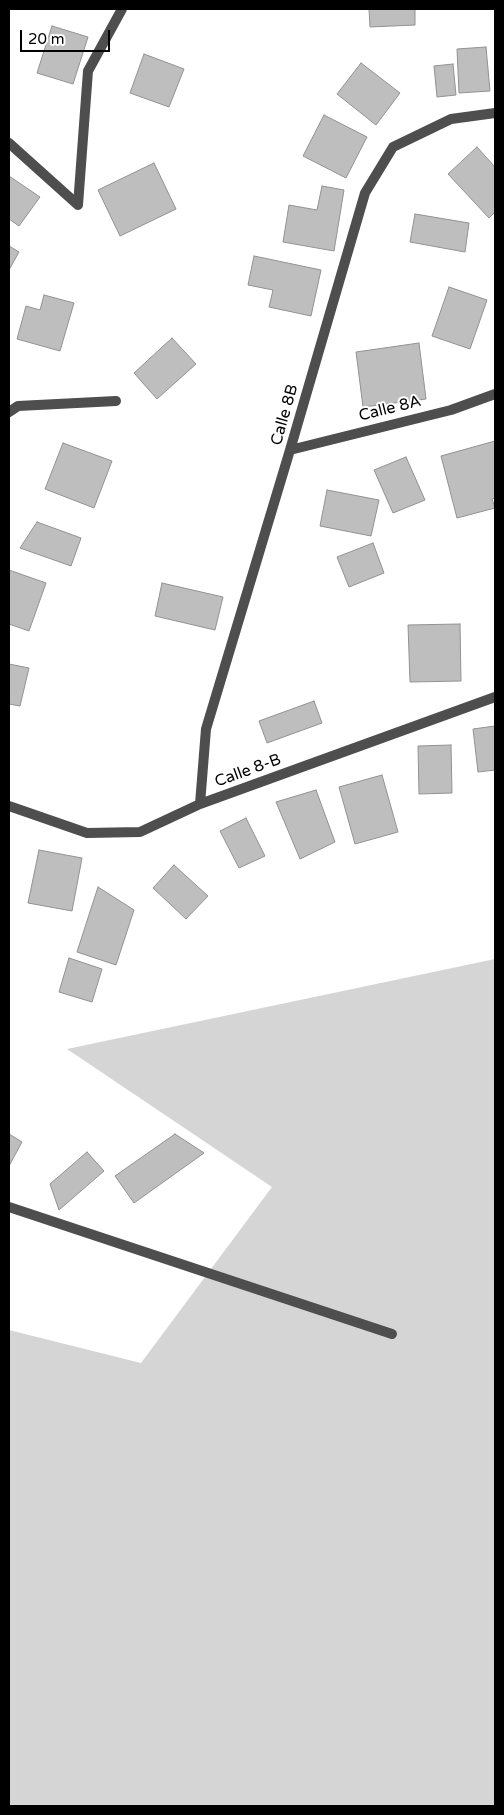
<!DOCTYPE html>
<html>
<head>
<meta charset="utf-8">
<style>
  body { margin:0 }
  #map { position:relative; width:504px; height:1815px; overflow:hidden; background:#fff; font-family:"Varela Round",sans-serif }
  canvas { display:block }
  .frame { position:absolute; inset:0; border:10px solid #000; pointer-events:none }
  .scale { position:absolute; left:20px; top:30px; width:90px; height:22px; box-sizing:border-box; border:2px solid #000; border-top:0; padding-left:6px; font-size:15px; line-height:18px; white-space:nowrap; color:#000; -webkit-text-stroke:4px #fff; paint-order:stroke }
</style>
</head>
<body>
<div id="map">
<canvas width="504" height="1815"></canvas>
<div class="frame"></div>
<div class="scale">20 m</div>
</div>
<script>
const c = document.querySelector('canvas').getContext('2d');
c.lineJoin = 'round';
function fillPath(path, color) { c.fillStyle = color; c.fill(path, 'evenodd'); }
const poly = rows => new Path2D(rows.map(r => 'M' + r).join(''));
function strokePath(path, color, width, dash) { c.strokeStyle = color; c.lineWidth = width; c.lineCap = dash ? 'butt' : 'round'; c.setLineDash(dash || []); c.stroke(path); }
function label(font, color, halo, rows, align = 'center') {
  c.font = font + ' "Varela Round",sans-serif'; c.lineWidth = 4; c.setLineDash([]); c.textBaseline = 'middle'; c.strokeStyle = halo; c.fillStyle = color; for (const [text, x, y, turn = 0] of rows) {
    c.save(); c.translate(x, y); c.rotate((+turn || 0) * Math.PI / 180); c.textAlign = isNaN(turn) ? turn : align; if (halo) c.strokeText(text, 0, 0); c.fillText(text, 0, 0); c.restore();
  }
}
fillPath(poly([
  [495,959,495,1806,9,1806,9,1330,141,1363,272,1187,67,1049]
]), '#d5d5d5');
const building = poly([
  [369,9,415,9,415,25,370,27,369,9],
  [52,26,88,37,73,84,37,73,52,26],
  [486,47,490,91,459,93,457,49,486,47],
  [144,54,184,69,169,107,130,93,144,54],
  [361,63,400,93,376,125,337,94,361,63],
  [453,64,456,95,437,97,434,66,453,64],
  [324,115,367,137,346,178,303,156,324,115],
  [477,147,495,167,495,212,489,218,448,174,477,147],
  [154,163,176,209,120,236,98,190,154,163],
  [9,176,40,197,19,226,9,219,9,176],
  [322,186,344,190,334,251,283,242,289,205,317,210,322,186],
  [415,214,469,223,465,252,410,242,415,214],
  [9,246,19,252,9,270,9,246],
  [254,256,321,270,311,316,269,307,273,290,248,285,254,256],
  [449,287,487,300,470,349,432,336,449,287],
  [44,295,74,303,60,351,17,339,26,306,40,310,44,295],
  [172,338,196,364,157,399,134,373,172,338],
  [419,343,426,399,363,407,356,352,419,343],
  [495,441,495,498,492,499,495,508,457,518,441,456,495,441],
  [63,443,112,461,94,508,45,489,63,443],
  [406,457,425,500,393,513,374,470,406,457],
  [327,490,379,500,371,536,320,526,327,490],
  [37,522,81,538,71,566,20,548,37,522],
  [373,543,384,573,349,587,337,557,373,543],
  [9,570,46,583,29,631,9,624,9,570],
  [162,583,223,597,215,630,155,616,162,583],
  [460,624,461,681,410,682,408,625,460,624],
  [9,664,29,668,20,706,9,704,9,664],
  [314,701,322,723,267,743,259,721,314,701],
  [495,726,495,770,478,772,473,729,495,726],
  [451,745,452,793,419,794,418,746,451,745],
  [382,775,398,832,355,844,339,787,382,775],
  [316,790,335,842,300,859,276,802,316,790],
  [246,818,265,856,239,868,220,831,246,818],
  [39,850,82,858,72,911,28,903,39,850],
  [174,865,208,896,186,919,153,888,174,865],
  [98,887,134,910,116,965,77,952,98,887],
  [69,958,102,969,92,1002,59,992,69,958],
  [9,1134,22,1142,9,1166,9,1134],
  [175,1134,204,1153,134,1203,115,1176,175,1134],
  [87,1152,104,1171,59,1210,50,1184,87,1152]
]);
fillPath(building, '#bebebe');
strokePath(building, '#929292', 1);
strokePath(poly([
  [9,143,78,205],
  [78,205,88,71,122,9],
  [9,412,18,406,116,401],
  [290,450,451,410,495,394],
  [200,804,206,729,290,450,365,193,393,147,451,119,495,113],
  [9,806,87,833,140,832,200,804,495,697],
  [9,1207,392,1334]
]), '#4e4e4e', 10);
label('16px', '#000', '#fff', [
  ["Calle 8A",390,409,-14],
  ["Calle 8B",285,415,-74],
  ["Calle 8-B",248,771,-20]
]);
</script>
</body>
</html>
